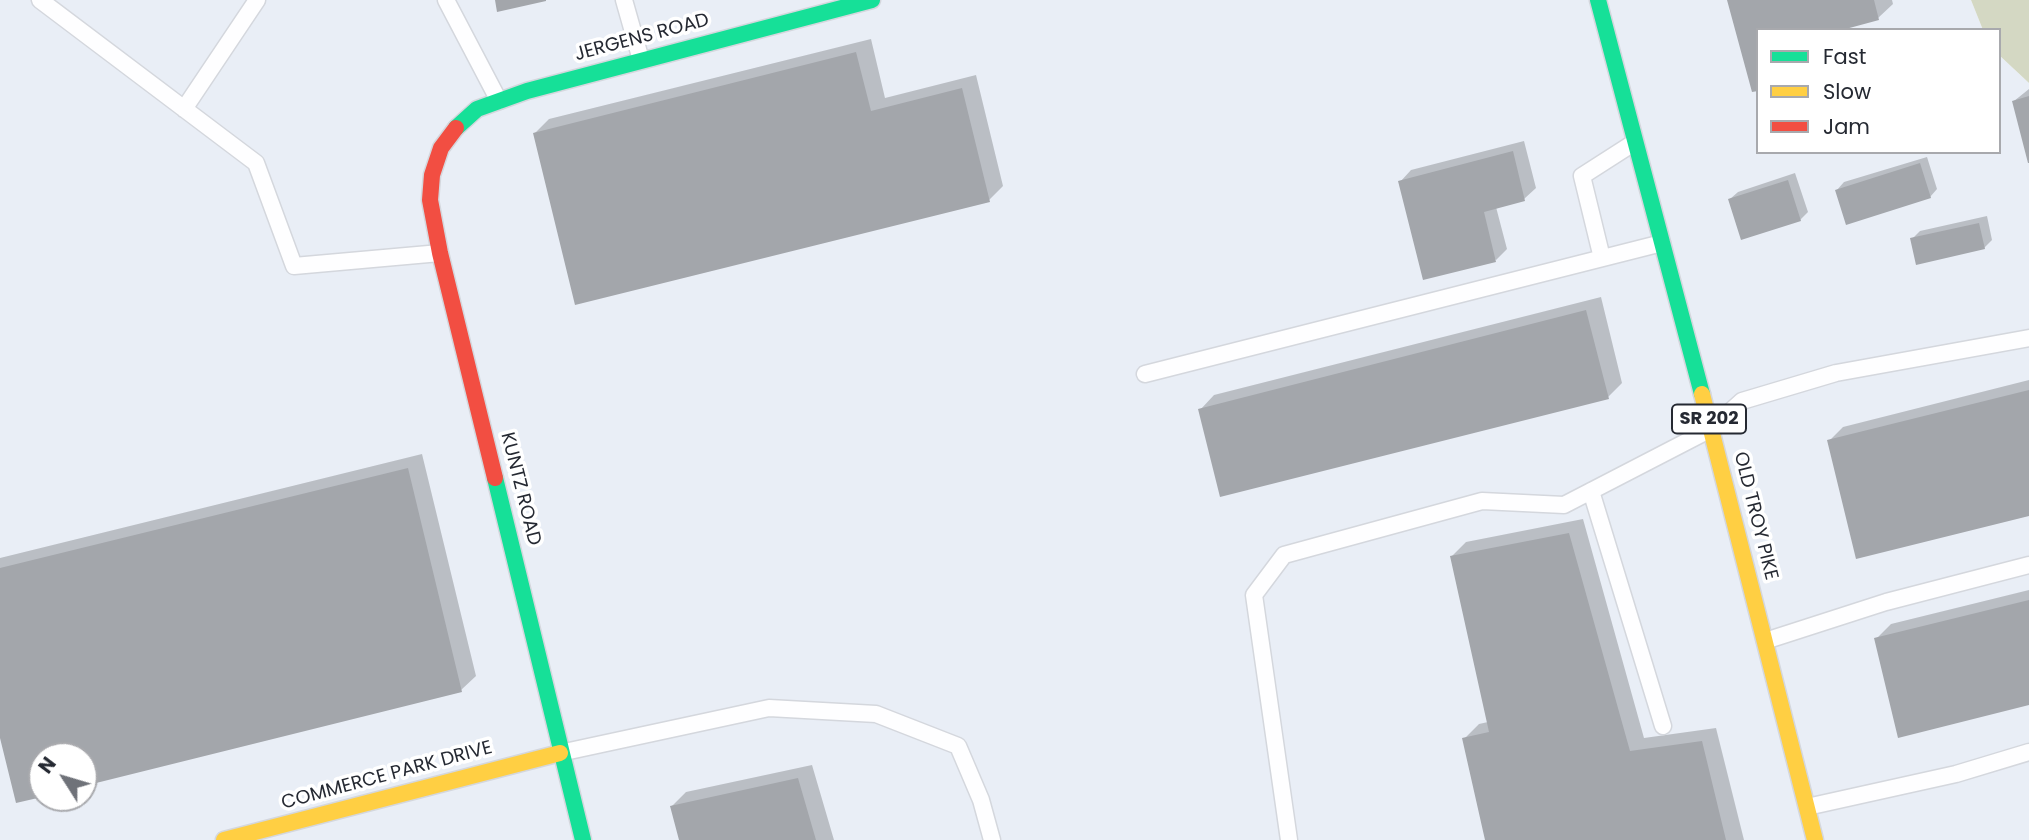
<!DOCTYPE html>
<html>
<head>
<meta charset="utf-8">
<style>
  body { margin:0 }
  #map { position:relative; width:2029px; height:840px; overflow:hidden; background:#f9fbfd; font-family:Poppins,sans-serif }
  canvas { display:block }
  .legend { position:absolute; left:1756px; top:28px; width:245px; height:126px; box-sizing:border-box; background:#fff; border:2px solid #a8a9ad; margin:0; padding:9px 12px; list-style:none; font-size:21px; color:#252932 }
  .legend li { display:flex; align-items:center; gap:14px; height:35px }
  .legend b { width:35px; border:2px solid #a8a9ad }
  .north { position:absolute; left:28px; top:742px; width:70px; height:70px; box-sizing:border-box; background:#fff; border:2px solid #a8a9ad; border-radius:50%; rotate:307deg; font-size:19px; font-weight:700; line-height:28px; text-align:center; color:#252932 }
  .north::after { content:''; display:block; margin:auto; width:24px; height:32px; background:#6f7279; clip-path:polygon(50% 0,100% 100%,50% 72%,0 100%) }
</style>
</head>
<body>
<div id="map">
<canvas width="2029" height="840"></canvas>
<ul class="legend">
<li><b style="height:9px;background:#16e098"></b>Fast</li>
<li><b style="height:9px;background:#ffcf43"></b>Slow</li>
<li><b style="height:9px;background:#f24e42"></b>Jam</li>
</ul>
<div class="north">N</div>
</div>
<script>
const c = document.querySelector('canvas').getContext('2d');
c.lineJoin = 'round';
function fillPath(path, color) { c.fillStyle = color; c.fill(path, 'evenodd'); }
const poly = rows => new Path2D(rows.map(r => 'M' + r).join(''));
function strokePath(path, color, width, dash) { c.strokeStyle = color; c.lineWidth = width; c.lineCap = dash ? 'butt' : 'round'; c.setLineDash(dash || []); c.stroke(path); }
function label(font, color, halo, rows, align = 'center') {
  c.font = font + ' Poppins,sans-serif'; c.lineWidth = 7; c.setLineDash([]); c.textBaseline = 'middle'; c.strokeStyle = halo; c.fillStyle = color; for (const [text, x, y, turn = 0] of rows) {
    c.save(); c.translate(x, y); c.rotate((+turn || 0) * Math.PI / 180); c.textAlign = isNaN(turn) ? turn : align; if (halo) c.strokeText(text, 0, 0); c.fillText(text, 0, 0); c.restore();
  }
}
fillPath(poly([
  [0,0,1971,0,1983,30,1758,30,1758,152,1999,152,1999,55,2029,83,2029,840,0,840],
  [42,756,84,756,84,798,42,798]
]), '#e9eef6');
fillPath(poly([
  [1971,0,2029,0,2029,83,1999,55,1999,30,1983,30]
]), '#d4d8c3');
fillPath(poly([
  [1729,0,1892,0,1893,4,1878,18],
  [871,39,885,98,976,75,1003,186,989,200,535,133,549,119],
  [2029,89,2029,160,2014,101],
  [1524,141,1536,188,1524,199,1496,207,1507,249,1496,260,1400,182,1411,170],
  [1927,157,1937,189,1930,197,1837,190,1844,182],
  [1795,173,1808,212,1800,220,1730,199,1738,192],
  [1987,216,1992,240,1984,248,1912,239,1920,231],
  [1601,297,1622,383,1608,397,1200,410,1214,395],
  [2029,380,2029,514,1829,441,1843,427],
  [422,454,476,676,461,690,84,784,84,756,42,756,42,795,0,731,0,558],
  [1583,519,1644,738,1716,728,1744,840,1487,840,1464,739,1479,724,1488,722,1451,557,1466,542],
  [2029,590,2029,704,1876,639,1891,624],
  [812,765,834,840,680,840,672,806,686,792]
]), '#0003');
fillPath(poly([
  [495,0,546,0,546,1,497,12],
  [1727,0,1874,0,1879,20,1842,30,1758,30,1758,91,1752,92],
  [856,52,871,111,962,88,990,202,575,305,533,133],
  [2029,96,2029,163,2028,163,2012,101],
  [1513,151,1525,201,1484,212,1496,262,1423,280,1398,181],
  [1920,163,1931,198,1846,225,1835,190],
  [1788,180,1801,221,1741,240,1728,199],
  [1979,223,1985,249,1916,265,1910,238],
  [1586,310,1609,399,1220,497,1198,409],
  [2029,390,2029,516,1856,559,1827,440],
  [408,468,462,692,84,786,84,756,42,756,42,797,16,803,0,738,0,568],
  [1569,533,1630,751,1702,741,1726,840,1485,840,1462,738,1489,732,1450,556],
  [2029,600,2029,705,1898,738,1874,638],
  [798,778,816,840,679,840,670,806]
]), '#a3a6ab');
const lane = poly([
  [40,0,256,163,294,266,440,253],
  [446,0,499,101],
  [624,0,641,60],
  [184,109,257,0],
  [1602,258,1582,176,1635,142],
  [1145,374,1662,243],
  [1591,491,1663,726],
  [1765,641,1886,602,2029,565],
  [560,753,769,708,876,714,958,746,981,800,992,840],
  [1807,807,1956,774,2029,752],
  [1289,840,1254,595,1284,555,1482,501,1564,505,1711,429,1742,401,1836,373,2029,338]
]);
const fast = poly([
  [1598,0,1702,394],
  [456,128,477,109,527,91,872,0],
  [495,478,583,840]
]);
const slow = poly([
  [1702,394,1815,840],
  [224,840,560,753]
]);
const jam = poly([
  [456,128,441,148,432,175,430,200,440,253,495,478]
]);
strokePath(lane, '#d4d7dd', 19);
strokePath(fast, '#d4d7dd', 19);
strokePath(slow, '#d4d7dd', 19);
strokePath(jam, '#d4d7dd', 19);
strokePath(lane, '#fefeff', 16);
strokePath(fast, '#16e098', 16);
strokePath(slow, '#ffcf43', 16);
strokePath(jam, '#f24e42', 16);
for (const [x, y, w] of [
  [1709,419,74]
]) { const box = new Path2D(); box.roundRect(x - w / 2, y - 14.5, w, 29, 5); c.fillStyle = '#fff'; c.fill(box); strokePath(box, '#252932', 2); }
label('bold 18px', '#252932', null, [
  ["SR 202",1709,419]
]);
label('19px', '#252932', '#fff', [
  ["JERGENS ROAD",642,38,-15],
  ["KUNTZ ROAD",520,489,76],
  ["OLD TROY PIKE",1755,516,76],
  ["COMMERCE PARK DRIVE",387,776,-15]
]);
</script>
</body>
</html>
